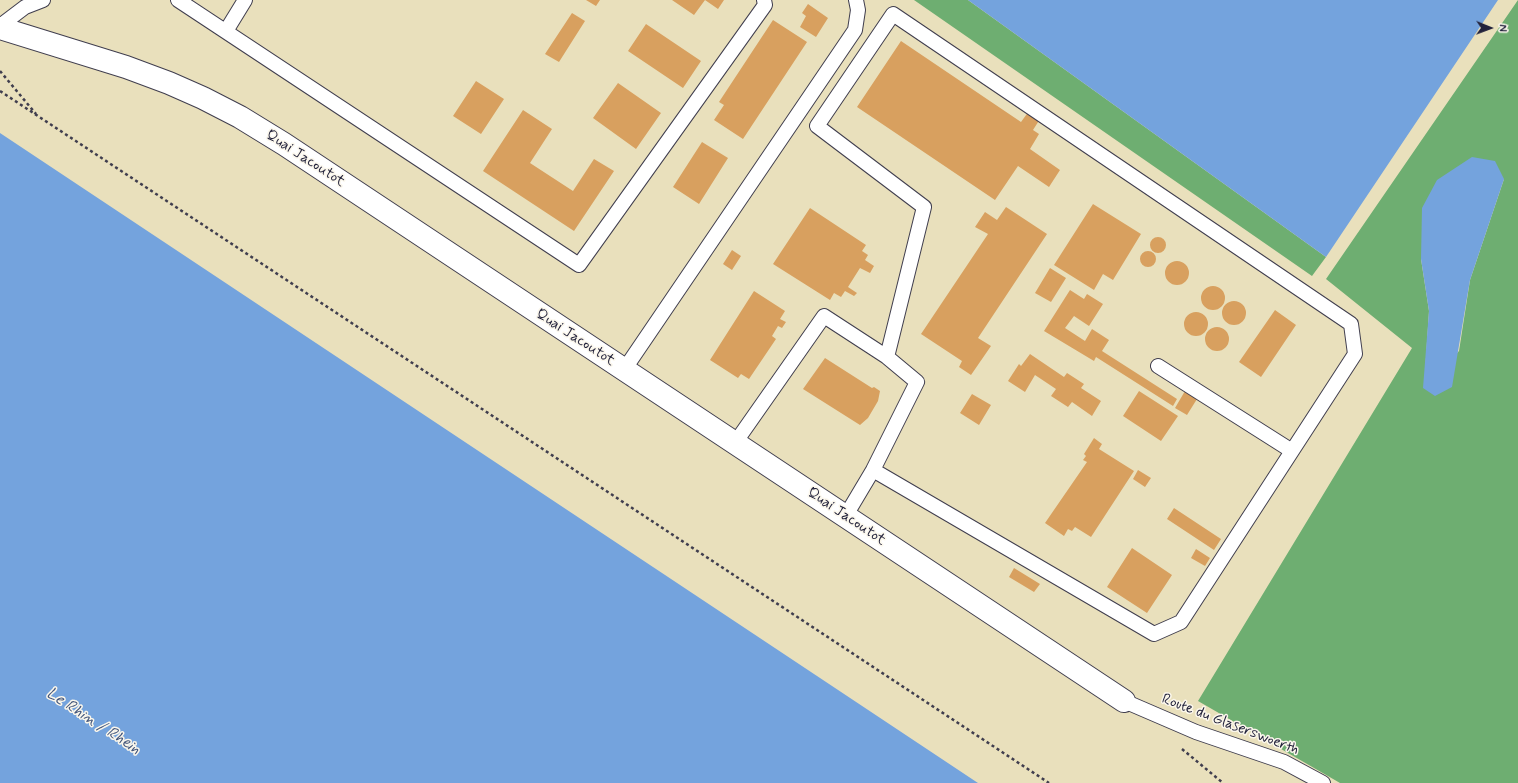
<!DOCTYPE html>
<html>
<head>
<meta charset="utf-8">
<style>
  body { margin:0 }
  #map { position:relative; width:1518px; height:783px; overflow:hidden; background:#e9e0bc; font-family:Mynerve,sans-serif }
  canvas { display:block }
  .north { position:absolute; left:1470px; top:8px; width:40px; height:40px; -webkit-text-stroke:3px #fbf7ec; paint-order:stroke; rotate:91deg; font-size:11px; font-weight:700; line-height:16px; text-align:center; color:#22223b }
  .north::after { content:''; display:block; margin:auto; width:14px; height:18px; background:#22223b; clip-path:polygon(50% 0,100% 100%,50% 72%,0 100%) }
</style>
</head>
<body>
<div id="map">
<canvas width="1518" height="783"></canvas>
<div class="north">N</div>
</div>
<script>
const c = document.querySelector('canvas').getContext('2d');
c.lineJoin = 'round';
function fillPath(path, color) { c.fillStyle = color; c.fill(path, 'evenodd'); }
const poly = rows => new Path2D(rows.map(r => 'M' + r).join(''));
function strokePath(path, color, width, dash) { c.strokeStyle = color; c.lineWidth = width; c.lineCap = dash ? 'butt' : 'round'; c.setLineDash(dash || []); c.stroke(path); }
function label(font, color, halo, rows, align = 'center') {
  c.font = font + ' Mynerve,sans-serif'; c.lineWidth = 3; c.setLineDash([]); c.textBaseline = 'middle'; c.strokeStyle = halo; c.fillStyle = color; for (const [text, x, y, turn = 0] of rows) {
    c.save(); c.translate(x, y); c.rotate((+turn || 0) * Math.PI / 180); c.textAlign = isNaN(turn) ? turn : align; if (halo) c.strokeText(text, 0, 0); c.fillText(text, 0, 0); c.restore();
  }
}
fillPath(poly([
  [914,0,968,0,1326,257,1312,276],
  [1518,0,1518,783,1340,783,1198,701,1412,348,1326,279],
  [1504,179,1470,280,1459,351,1424,388,1429,311,1421,259]
]), '#6eae71');
fillPath(poly([
  [968,0,1498,0,1326,257],
  [0,133,978,783,0,783],
  [1472,157,1495,161,1504,179,1470,280,1452,387,1435,396,1423,388,1429,311,1421,259,1422,208,1437,180]
]), '#74a3dd');
fillPath(poly([
  [586,0,600,0,596,6],
  [672,0,724,0,718,9,705,0,694,15],
  [808,4,828,18,816,37,800,27,806,16,802,13],
  [572,13,585,21,559,62,545,54],
  [773,20,807,42,743,139,714,120,724,105,719,102],
  [646,24,701,61,683,88,628,51],
  [901,41,1021,122,1029,111,1040,119,1033,130,1039,134,1030,149,1060,170,1049,187,1018,166,995,200,857,107],
  [476,81,504,99,481,134,453,116],
  [618,83,661,113,636,149,593,118],
  [523,110,552,129,530,163,573,191,594,159,614,171,574,231,483,171],
  [702,142,728,158,699,204,673,187],
  [1093,204,1141,234,1113,280,1103,274,1094,290,1054,265],
  [1006,207,1047,234,978,338,991,346,971,375,959,367,962,361,921,334,988,234,975,227,985,212,997,220],
  [810,208,866,245,862,251,868,255,865,260,874,266,870,273,860,268,848,287,857,293,854,296,845,291,841,297,834,293,830,300,773,264],
  '1150 245a8 8 0 1 1 16 0a8 8 0 1 1-16 0Z',
  [732,250,741,256,732,270,723,264],
  '1140 259a8 8 0 1 1 16 0a8 8 0 1 1-16 0Z',
  '1165 273a12 12 0 1 1 24 0a12 12 0 1 1-24 0Z',
  [1050,268,1066,278,1051,302,1035,293],
  '1201 298a12 12 0 1 1 24 0a12 12 0 1 1-24 0Z',
  [1070,290,1084,299,1087,294,1103,304,1089,326,1074,316,1065,328,1085,341,1092,329,1109,340,1102,351,1177,399,1173,406,1096,357,1094,361,1044,331],
  [754,291,785,311,780,319,786,322,782,328,778,326,772,336,776,339,749,379,741,374,738,378,710,360],
  '1222 313a12 12 0 1 1 24 0a12 12 0 1 1-24 0Z',
  [1275,310,1296,325,1261,377,1239,362],
  '1184 324a12 12 0 1 1 24 0a12 12 0 1 1-24 0Z',
  '1205 339a12 12 0 1 1 24 0a12 12 0 1 1-24 0Z',
  [1030,354,1064,377,1067,373,1084,384,1081,388,1101,401,1092,416,1072,402,1068,407,1051,396,1056,389,1035,375,1025,392,1008,381,1019,364,1021,366],
  [825,358,872,388,874,387,880,391,878,401,868,418,860,425,803,389],
  [1139,391,1178,416,1161,441,1123,416],
  [1185,391,1197,399,1187,415,1175,408],
  [972,394,991,405,979,425,960,413],
  [1094,438,1102,444,1099,449,1134,471,1091,537,1075,527,1072,531,1068,529,1064,536,1045,523,1087,462,1083,460,1086,456,1084,454],
  [1138,470,1151,478,1145,487,1133,479],
  [1174,508,1221,539,1214,550,1167,519],
  [1132,548,1172,575,1147,613,1107,587],
  [1196,549,1210,558,1205,566,1191,558],
  [1014,568,1040,584,1034,592,1009,577]
]), '#d8a05f');
const service = poly([
  [178,0,579,265,765,5,764,0],
  [0,26,25,7,43,0],
  [226,31,245,0],
  [1158,366,1292,451],
  [624,370,855,30,858,10,856,0],
  [735,443,824,316,887,357],
  [845,517,873,470,917,382,887,357,924,207,817,126,893,14,1351,324,1355,354,1181,622,1154,634,873,470],
  [1124,701,1196,732,1284,762,1323,783]
]);
const minor = poly([
  [0,28,126,67,169,83,203,98,240,117,284,144,1124,701]
]);
strokePath(service, '#403e4e', 16);
strokePath(minor, '#403e4e', 24);
strokePath(poly([
  [0,71,36,114],
  [0,91,1049,783],
  [1182,749,1223,783]
]), '#403e4e', 2.5, [3, 3]);
strokePath(service, '#fff', 14);
strokePath(minor, '#fff', 22);
label('15px', '#22223b', '#fbf7ec', [
  ["Quai Jacoutot",305,159,33],
  ["Quai Jacoutot",575,338,33],
  ["Quai Jacoutot",846,517,34],
  ["Route du Glaserswoerth",1230,725,21]
]);
label('italic 16px', '#43567c', '#fbf7ec', [
  ["Le Rhin / Rhein",93,722,33]
]);
</script>
</body>
</html>
